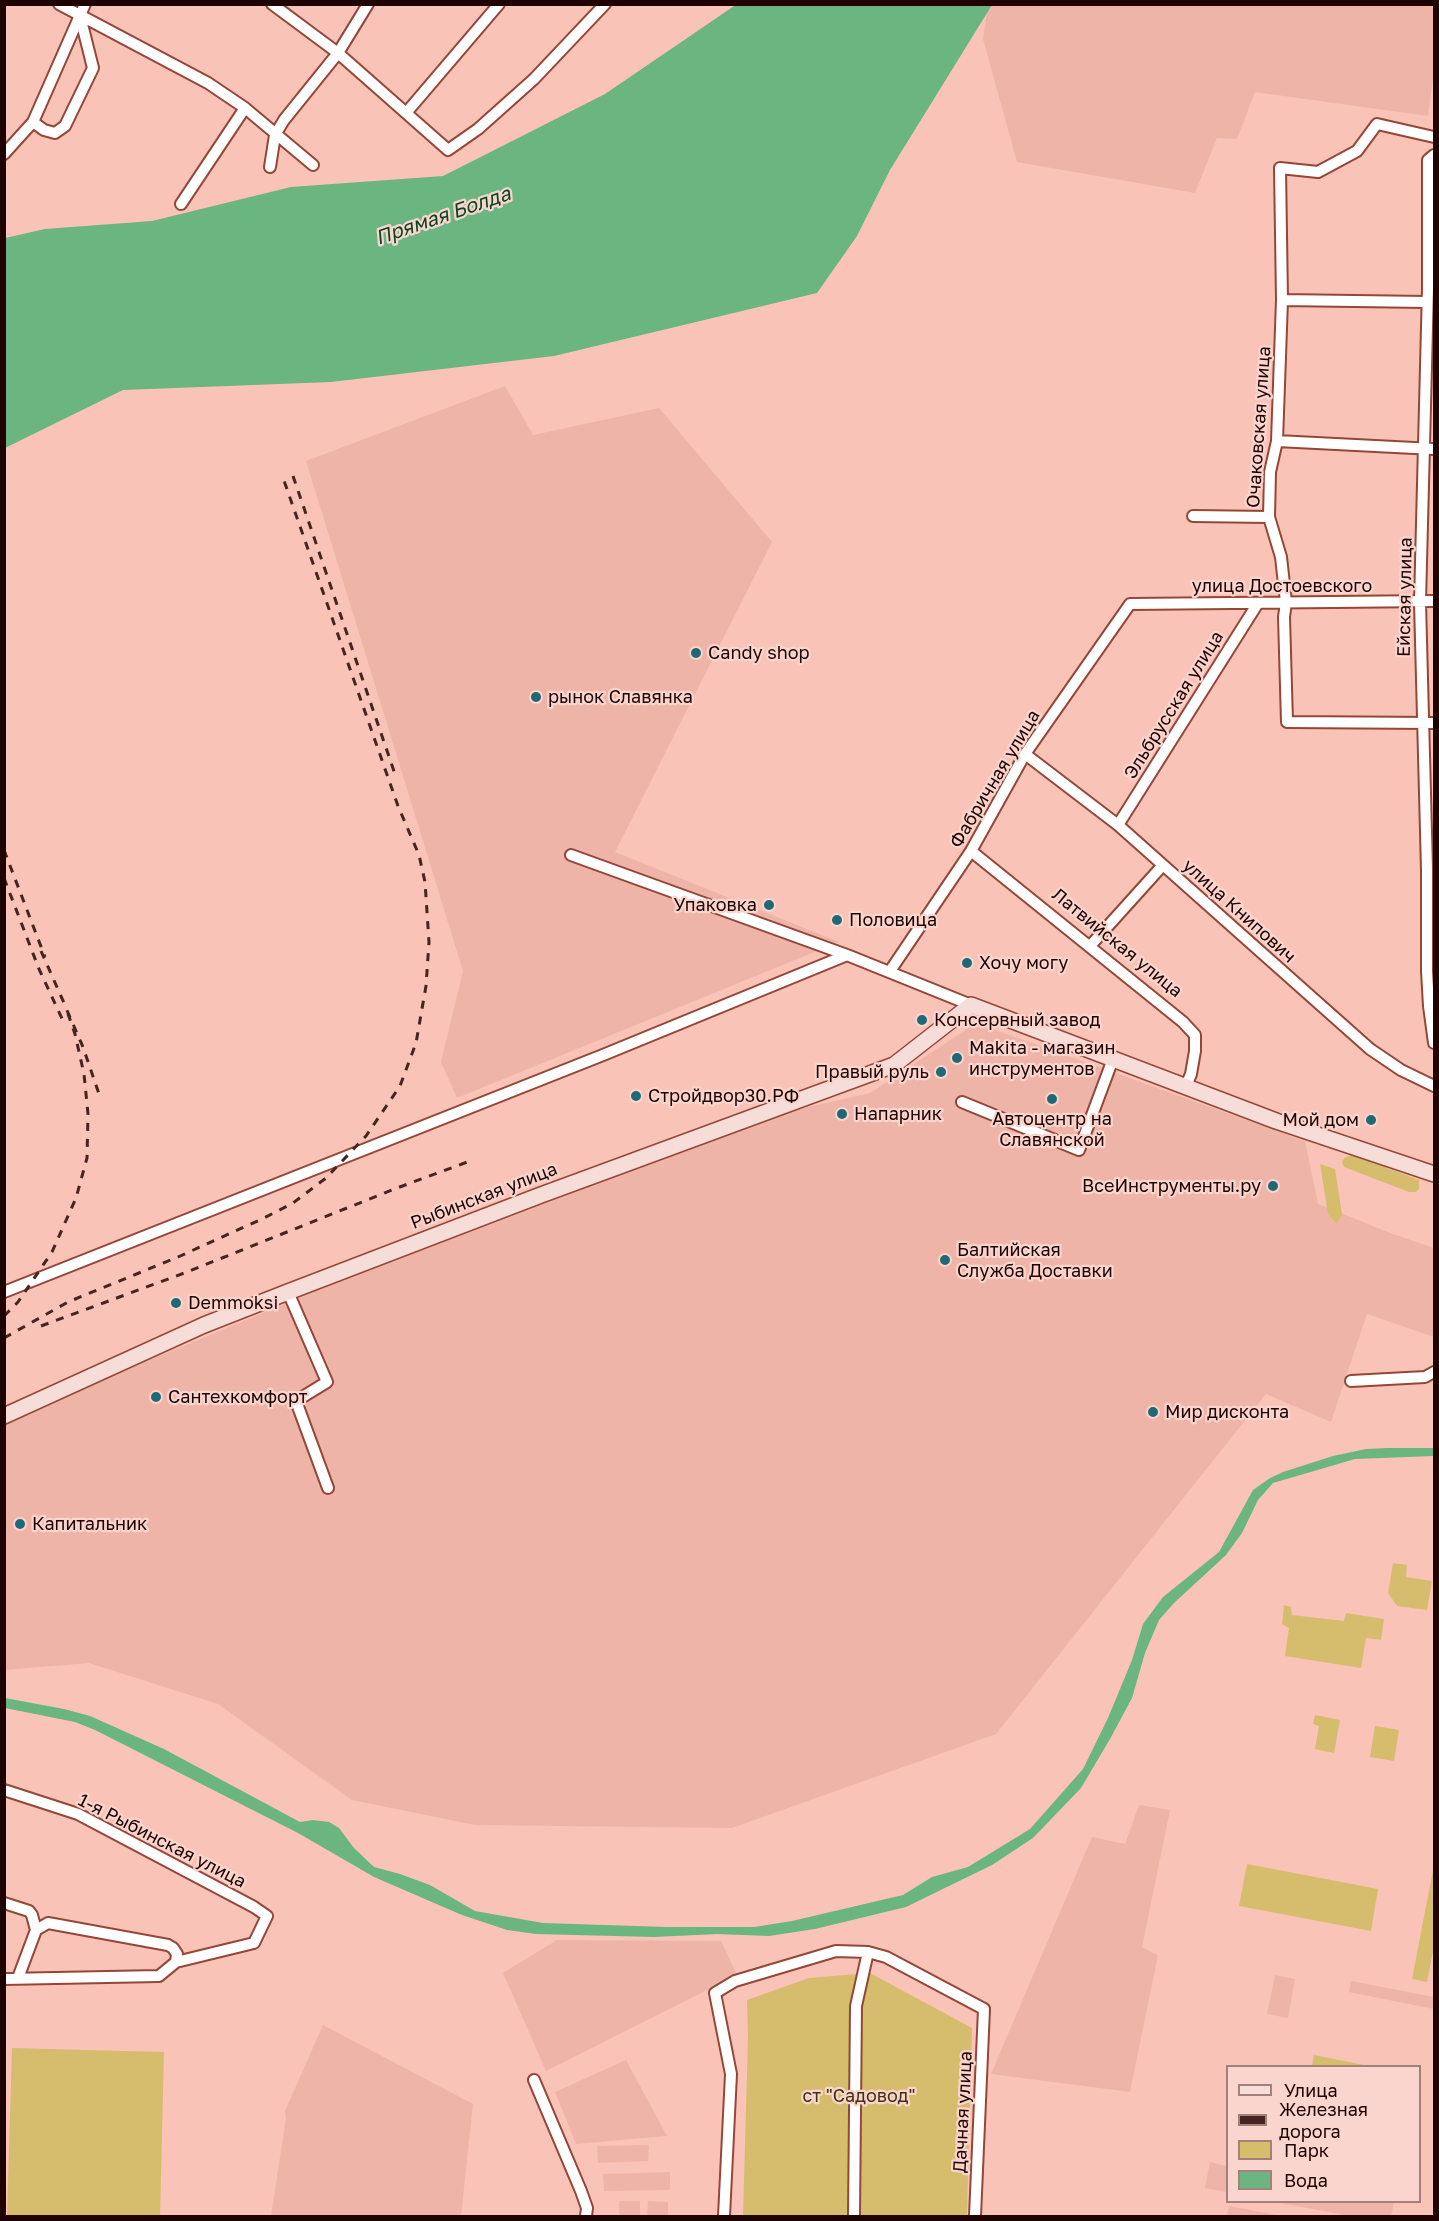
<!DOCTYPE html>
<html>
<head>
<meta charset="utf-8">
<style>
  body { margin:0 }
  #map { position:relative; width:1439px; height:2221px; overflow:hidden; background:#fac3b7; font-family:"Golos Text",sans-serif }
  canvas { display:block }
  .frame { position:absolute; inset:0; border:6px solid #1f0301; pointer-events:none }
  .legend { position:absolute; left:1226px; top:2065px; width:195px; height:138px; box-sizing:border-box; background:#fad5cd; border:2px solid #a2817b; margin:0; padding:8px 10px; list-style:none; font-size:18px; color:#1f0301 }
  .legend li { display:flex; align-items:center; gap:12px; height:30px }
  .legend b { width:30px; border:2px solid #a2817b }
</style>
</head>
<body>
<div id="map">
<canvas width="1439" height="2221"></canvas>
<div class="frame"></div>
<ul class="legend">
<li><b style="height:8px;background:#f7ddd8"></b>Улица</li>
<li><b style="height:8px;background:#462521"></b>Железная дорога</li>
<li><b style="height:16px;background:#d6bd6d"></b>Парк</li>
<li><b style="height:16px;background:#6bb581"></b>Вода</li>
</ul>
</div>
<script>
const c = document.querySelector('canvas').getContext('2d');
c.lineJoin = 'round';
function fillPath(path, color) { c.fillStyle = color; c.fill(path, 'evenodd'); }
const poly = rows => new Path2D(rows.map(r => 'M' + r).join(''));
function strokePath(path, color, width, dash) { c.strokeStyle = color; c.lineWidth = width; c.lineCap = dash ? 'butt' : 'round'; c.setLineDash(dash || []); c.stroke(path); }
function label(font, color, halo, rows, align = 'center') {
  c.font = font + ' "Golos Text",sans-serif'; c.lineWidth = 4.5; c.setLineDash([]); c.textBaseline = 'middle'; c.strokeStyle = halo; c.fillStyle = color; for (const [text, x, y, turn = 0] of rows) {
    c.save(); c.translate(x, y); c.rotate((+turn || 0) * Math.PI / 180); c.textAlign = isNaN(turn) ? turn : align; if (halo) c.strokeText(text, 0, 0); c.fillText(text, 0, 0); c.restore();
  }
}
fillPath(poly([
  [988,5,1434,5,1434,71,1428,116,1255,92,1237,139,1217,138,1195,193,1017,162,983,39],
  [505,386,533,435,659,408,772,542,615,852,839,942,457,1098,441,1062,463,971,306,461],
  [976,1023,1305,1141,1318,1204,1393,1234,1434,1248,1434,1337,1367,1314,1331,1422,1266,1394,996,1734,732,1828,475,1825,352,1800,218,1704,89,1663,5,1670,4,1424,83,1388,308,1294,786,1112,870,1093],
  [1139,1805,1170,1810,1142,1947,1158,1955,1130,2092,991,2074,1092,1837,1125,1844],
  [557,1940,721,1941,737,1975,546,2071,503,1973],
  [1275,1975,1295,1979,1288,2018,1267,2014],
  [1351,1981,1434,1997,1434,2009,1349,1992],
  [323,2025,473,2104,461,2216,271,2216,286,2118,285,2111],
  [626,2060,667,2136,576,2144,555,2092],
  [649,2145,648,2161,598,2163,597,2146],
  [1210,2162,1227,2166,1227,2192,1205,2188],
  [670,2172,670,2190,604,2191,603,2174],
  [619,2201,640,2201,640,2216,619,2216],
  [648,2201,668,2202,668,2216,647,2216],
  [1275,2202,1394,2202,1391,2216,1350,2216],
  [1229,2206,1282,2216,1227,2216]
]), '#efb4a8');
fillPath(poly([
  [1352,1155,1419,1180,1419,1189,1416,1192,1409,1192,1344,1167,1342,1162,1344,1158],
  [1320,1164,1335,1169,1342,1214,1337,1224,1328,1214],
  [1393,1563,1407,1565,1406,1577,1432,1581,1427,1610,1397,1606,1388,1593],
  [1284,1605,1291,1607,1292,1615,1344,1621,1346,1613,1384,1619,1381,1640,1366,1638,1361,1668,1285,1656,1289,1628,1282,1624],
  [1315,1715,1340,1720,1334,1753,1315,1749,1319,1726,1313,1724],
  [1375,1726,1399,1730,1394,1761,1370,1757],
  [1247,1864,1378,1889,1371,1931,1239,1906],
  [1434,1865,1434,1946,1427,1982,1412,1979],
  [870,1973,972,2028,967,2216,743,2216,748,2037,747,2000,809,1978],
  [12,2048,164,2052,160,2216,7,2216],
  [1314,2055,1369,2066,1312,2066]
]), '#d6bd6d');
fillPath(poly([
  [737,4,992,5,890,170,857,236,817,293,554,356,331,382,123,390,5,448,5,238,45,229,152,221,291,187,443,176,605,94],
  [1387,1448,1434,1448,1434,1456,1355,1459,1273,1483,1258,1500,1242,1533,1226,1555,1174,1603,1159,1620,1145,1653,1132,1698,1110,1739,1081,1788,1033,1838,992,1865,906,1907,815,1929,769,1936,717,1934,654,1937,536,1934,507,1930,462,1915,374,1877,298,1833,95,1730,75,1722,5,1708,5,1698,64,1709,90,1716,164,1749,300,1822,313,1820,329,1822,339,1828,354,1848,374,1867,400,1874,430,1885,475,1911,543,1923,667,1927,754,1927,792,1921,903,1895,932,1877,968,1867,1030,1829,1083,1769,1108,1718,1132,1660,1143,1624,1163,1597,1219,1552,1253,1490,1270,1478,1283,1472,1333,1456,1366,1449]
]), '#6bb581');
const street = poly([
  [59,4,208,83,245,108,313,165],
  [272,4,338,53,448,150,478,129,534,79,605,4],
  [406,113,499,4],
  [33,122,44,130,55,133,65,126,93,68,80,16],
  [1434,137,1377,124,1357,151,1318,172,1280,168,1282,300,1277,441,1270,472,1269,517,1281,557,1286,602,1284,617,1287,722,1434,723],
  [4,154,33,122,85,4],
  [1434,155,1428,160,1428,288,1420,602,1427,870,1427,971,1429,1006,1434,1043],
  [270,167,275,135,284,120,338,53,368,4],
  [181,204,245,108],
  [1282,300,1427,302],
  [1277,441,1434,449],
  [1193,516,1269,517],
  [1025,754,1118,825,1370,1049,1401,1070,1434,1086],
  [1118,825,1258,603],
  [971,851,1183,1022,1195,1035,1195,1051,1191,1074,1186,1086],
  [571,855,847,955,971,1005],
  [1090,946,1163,865],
  [890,971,971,851,1025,754,1130,604,1434,601],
  [962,1102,1079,1150,1113,1059],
  [4,1292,603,1055,847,955],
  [288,1292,327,1382,296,1401,328,1488],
  [1351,1381,1425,1377,1434,1372],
  [4,1790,78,1814,254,1907,267,1916,254,1943,176,1962,159,1976,4,1979],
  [4,1903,29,1911,32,1915,36,1930,18,1978],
  [36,1930,48,1923,168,1945,173,1948,177,1954,176,1962],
  [534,2080,581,2191,587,2208,586,2216],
  [724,2216,731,2074,715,1993,735,1981,836,1951,868,1952,886,1957,984,2009,975,2216],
  [854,2216,856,2006,868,1952]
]);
const secondary = poly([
  [4,1416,204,1325,288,1292,541,1195,894,1065,971,1005,1276,1121,1434,1174]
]);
strokePath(street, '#944637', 14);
strokePath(secondary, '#944637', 18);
strokePath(street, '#fff', 10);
strokePath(secondary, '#f7ddd8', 15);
strokePath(poly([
  [293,476,396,777],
  [4,850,45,957],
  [4,878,39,969,64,1023],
  [41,951,64,1003],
  [4,1316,18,1302,52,1252,76,1198,87,1158,88,1114,84,1074,75,1034,66,1008,83,1047,99,1094],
  [41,1326,187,1272,397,1188,470,1161],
  [4,1338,68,1302,178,1257,264,1218,293,1203,326,1178,366,1136,400,1086,416,1043,426,986,429,942,425,882,419,855,398,806,282,475]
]), '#462521', 3, [8, 8]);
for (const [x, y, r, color] of [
  [696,653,6,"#1f6875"],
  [536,697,6,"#1f6875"],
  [769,905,6,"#1f6875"],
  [837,920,6,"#1f6875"],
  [967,963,6,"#1f6875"],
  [922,1020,6,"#1f6875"],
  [957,1058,6,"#1f6875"],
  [941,1072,6,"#1f6875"],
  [636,1096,6,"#1f6875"],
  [1052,1099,6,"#1f6875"],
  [842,1114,6,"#1f6875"],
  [1371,1120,6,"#1f6875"],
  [1273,1186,6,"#1f6875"],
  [945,1260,6,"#1f6875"],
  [176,1303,6,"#1f6875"],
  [156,1397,6,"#1f6875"],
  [1153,1412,6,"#1f6875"],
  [20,1524,6,"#1f6875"]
]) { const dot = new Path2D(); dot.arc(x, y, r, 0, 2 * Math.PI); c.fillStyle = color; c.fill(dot); strokePath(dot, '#fad5cd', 2); }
label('18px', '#1f0301', '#fad5cd', [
  ["Очаковская улица",1259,427,-86],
  ["улица Достоевского",1282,586],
  ["Ейская улица",1405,597,-89],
  ["Эльбрусская улица",1174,705,-58],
  ["Фабричная улица",995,779,-59],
  ["улица Книпович",1239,911,42],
  ["Латвийская улица",1117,943,39],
  ["Рыбинская улица",484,1196,-21],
  ["1-я Рыбинская улица",162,1841,27],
  ["Дачная улица",963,2112,-87]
]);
label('18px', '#1f0301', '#fad5cd', [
  ["Candy shop",708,653],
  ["рынок Славянка",548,697],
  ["Упаковка",757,905,"right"],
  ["Половица",849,920],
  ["Хочу могу",979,963],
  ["Консервный завод",934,1020],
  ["Makita - магазин",969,1048],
  ["инструментов",969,1069],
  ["Правый руль",929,1072,"right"],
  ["Стройдвор30.РФ",648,1096],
  ["Напарник",854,1114],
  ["Автоцентр на",1052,1119,"center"],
  ["Славянской",1052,1140,"center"],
  ["Мой дом",1359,1120,"right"],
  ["ВсеИнструменты.ру",1261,1186,"right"],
  ["Балтийская",957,1250],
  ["Служба Доставки",957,1271],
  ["Demmoksi",188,1303],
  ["Сантехкомфорт",168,1397],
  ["Мир дисконта",1165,1412],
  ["Капитальник",32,1524]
], 'left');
label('18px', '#3e330f', '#fad5cd', [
  ["ст \"Садовод\"",859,2096]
]);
label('italic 20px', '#094422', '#fad5cd', [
  ["Прямая Болда",443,216,-19]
]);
</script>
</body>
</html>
